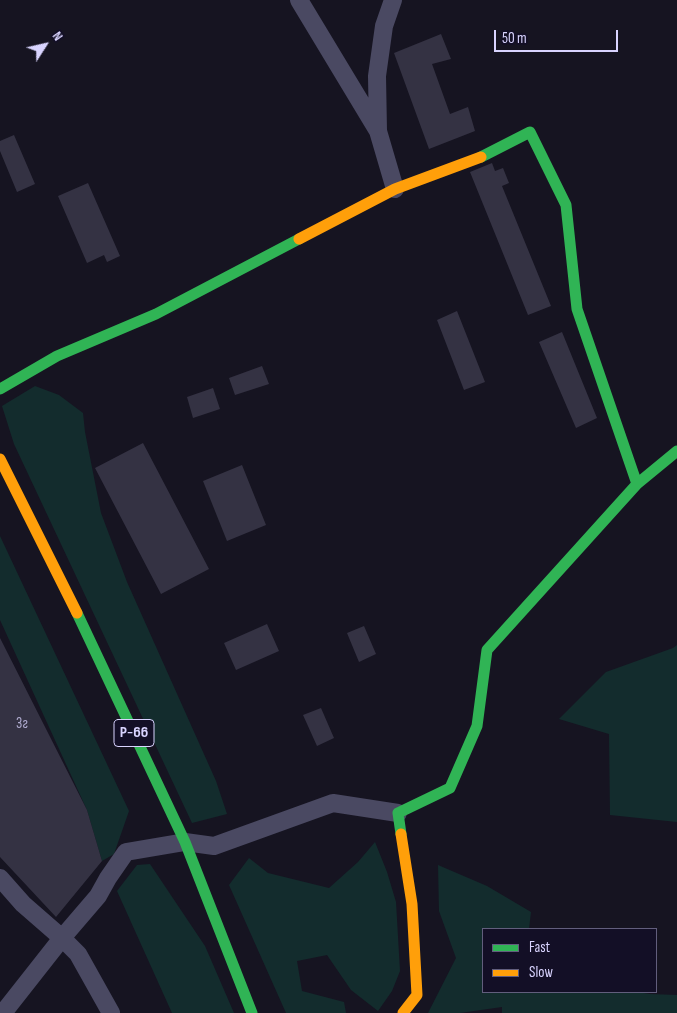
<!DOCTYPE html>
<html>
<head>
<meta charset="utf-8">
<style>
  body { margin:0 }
  #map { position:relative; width:677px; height:1013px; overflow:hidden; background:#161421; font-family:"Sofia Sans Condensed",sans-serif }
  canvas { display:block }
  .legend { position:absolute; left:482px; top:928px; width:175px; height:65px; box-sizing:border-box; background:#130f26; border:1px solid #625e7d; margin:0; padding:6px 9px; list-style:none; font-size:15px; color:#d9d4ff }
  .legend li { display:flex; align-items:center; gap:10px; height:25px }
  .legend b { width:25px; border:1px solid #625e7d }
  .north { position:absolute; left:20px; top:20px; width:50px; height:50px; -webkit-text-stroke:4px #130f26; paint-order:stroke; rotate:55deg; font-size:14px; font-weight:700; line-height:20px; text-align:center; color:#d9d4ff }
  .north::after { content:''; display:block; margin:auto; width:18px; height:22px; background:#d9d4ff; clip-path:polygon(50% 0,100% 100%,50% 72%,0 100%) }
  .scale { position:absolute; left:494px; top:30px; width:124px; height:22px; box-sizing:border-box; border:2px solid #d9d4ff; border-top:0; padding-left:6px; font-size:15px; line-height:18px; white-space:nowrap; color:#d9d4ff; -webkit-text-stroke:4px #130f26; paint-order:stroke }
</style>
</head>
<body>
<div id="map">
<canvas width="677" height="1013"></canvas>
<ul class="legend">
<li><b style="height:6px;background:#30b455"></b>Fast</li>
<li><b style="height:6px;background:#ff9f0a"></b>Slow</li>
</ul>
<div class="north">N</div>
<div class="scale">50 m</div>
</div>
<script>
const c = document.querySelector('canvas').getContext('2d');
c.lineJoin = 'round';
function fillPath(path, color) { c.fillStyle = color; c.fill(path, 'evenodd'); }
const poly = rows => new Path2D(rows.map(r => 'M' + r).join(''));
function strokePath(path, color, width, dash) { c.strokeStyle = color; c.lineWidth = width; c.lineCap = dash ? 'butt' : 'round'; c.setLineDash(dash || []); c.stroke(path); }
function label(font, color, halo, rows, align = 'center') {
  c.font = font + ' "Sofia Sans Condensed",sans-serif'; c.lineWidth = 4.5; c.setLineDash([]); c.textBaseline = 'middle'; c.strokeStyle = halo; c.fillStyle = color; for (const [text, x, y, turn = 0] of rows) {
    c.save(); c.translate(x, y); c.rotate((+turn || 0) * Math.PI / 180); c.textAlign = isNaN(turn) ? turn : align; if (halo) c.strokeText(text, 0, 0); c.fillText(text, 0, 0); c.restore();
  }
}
fillPath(poly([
  [35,386,59,395,83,413,85,432,101,513,127,582,216,781,227,814,192,823,14,444,2,406],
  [0,536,129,811,114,854,102,861,87,810,0,620],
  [677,645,677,822,610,815,609,734,559,719,606,672,673,648],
  [375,842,387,872,396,902,400,971,392,991,378,1011,351,990,327,955,297,961,302,991,344,1002,346,1013,286,1013,229,885,249,858,268,873,329,888,358,862],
  [150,864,205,946,234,1013,172,1013,117,891,137,865],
  [438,865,487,886,531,912,529,929,483,929,483,992,637,992,650,994,677,995,677,1013,502,1013,502,1007,460,1013,428,1013,456,958,439,911]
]), '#132c2d');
fillPath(poly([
  [441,34,451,59,432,64,450,114,468,107,475,131,429,149,394,53],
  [14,135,35,184,17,192,0,151,0,141],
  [492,163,495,171,503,168,509,183,502,186,551,306,528,315,470,172],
  [88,183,120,256,107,262,104,255,87,263,58,196],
  [457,311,485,382,464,390,437,320],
  [562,332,597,418,576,428,539,342],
  [262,366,269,384,235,395,229,378],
  [213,388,220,409,193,418,187,397],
  [143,443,209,569,161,594,95,468],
  [242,465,266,525,227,541,203,481],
  [267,624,279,651,236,670,224,643],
  [364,626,376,654,359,662,347,633],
  [0,638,87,810,102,861,56,917,0,857],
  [321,708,334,738,317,746,303,715]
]), '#343243');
strokePath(poly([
  [299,0,378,131],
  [393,0,384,26,377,76,378,131,395,189],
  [0,878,23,904,62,938,78,954,111,1013],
  [3,1013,62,938,98,896,108,878,126,852,185,842,214,846,333,803,398,813]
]), '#4a4962', 18);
strokePath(poly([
  [481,157,530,132,566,205,577,309,637,484],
  [0,389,57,356,156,314,299,239],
  [77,613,185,842,252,1013],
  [401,834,398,813,450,788,477,726,487,650,637,484,677,451]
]), '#30b455', 11);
strokePath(poly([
  [299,239,395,189,481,157],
  [0,459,77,613],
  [401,834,412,904,417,995,403,1013]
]), '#ff9f0a', 11);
label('15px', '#b0acd0', null, [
  ["3г",22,724]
]);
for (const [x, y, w] of [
  [134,733,40]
]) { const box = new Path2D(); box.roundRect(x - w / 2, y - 13.5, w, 27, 4); c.fillStyle = '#130f26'; c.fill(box); strokePath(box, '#d9d4ff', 1); }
label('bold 16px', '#d9d4ff', null, [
  ["Р-66",134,733]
]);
</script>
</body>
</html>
